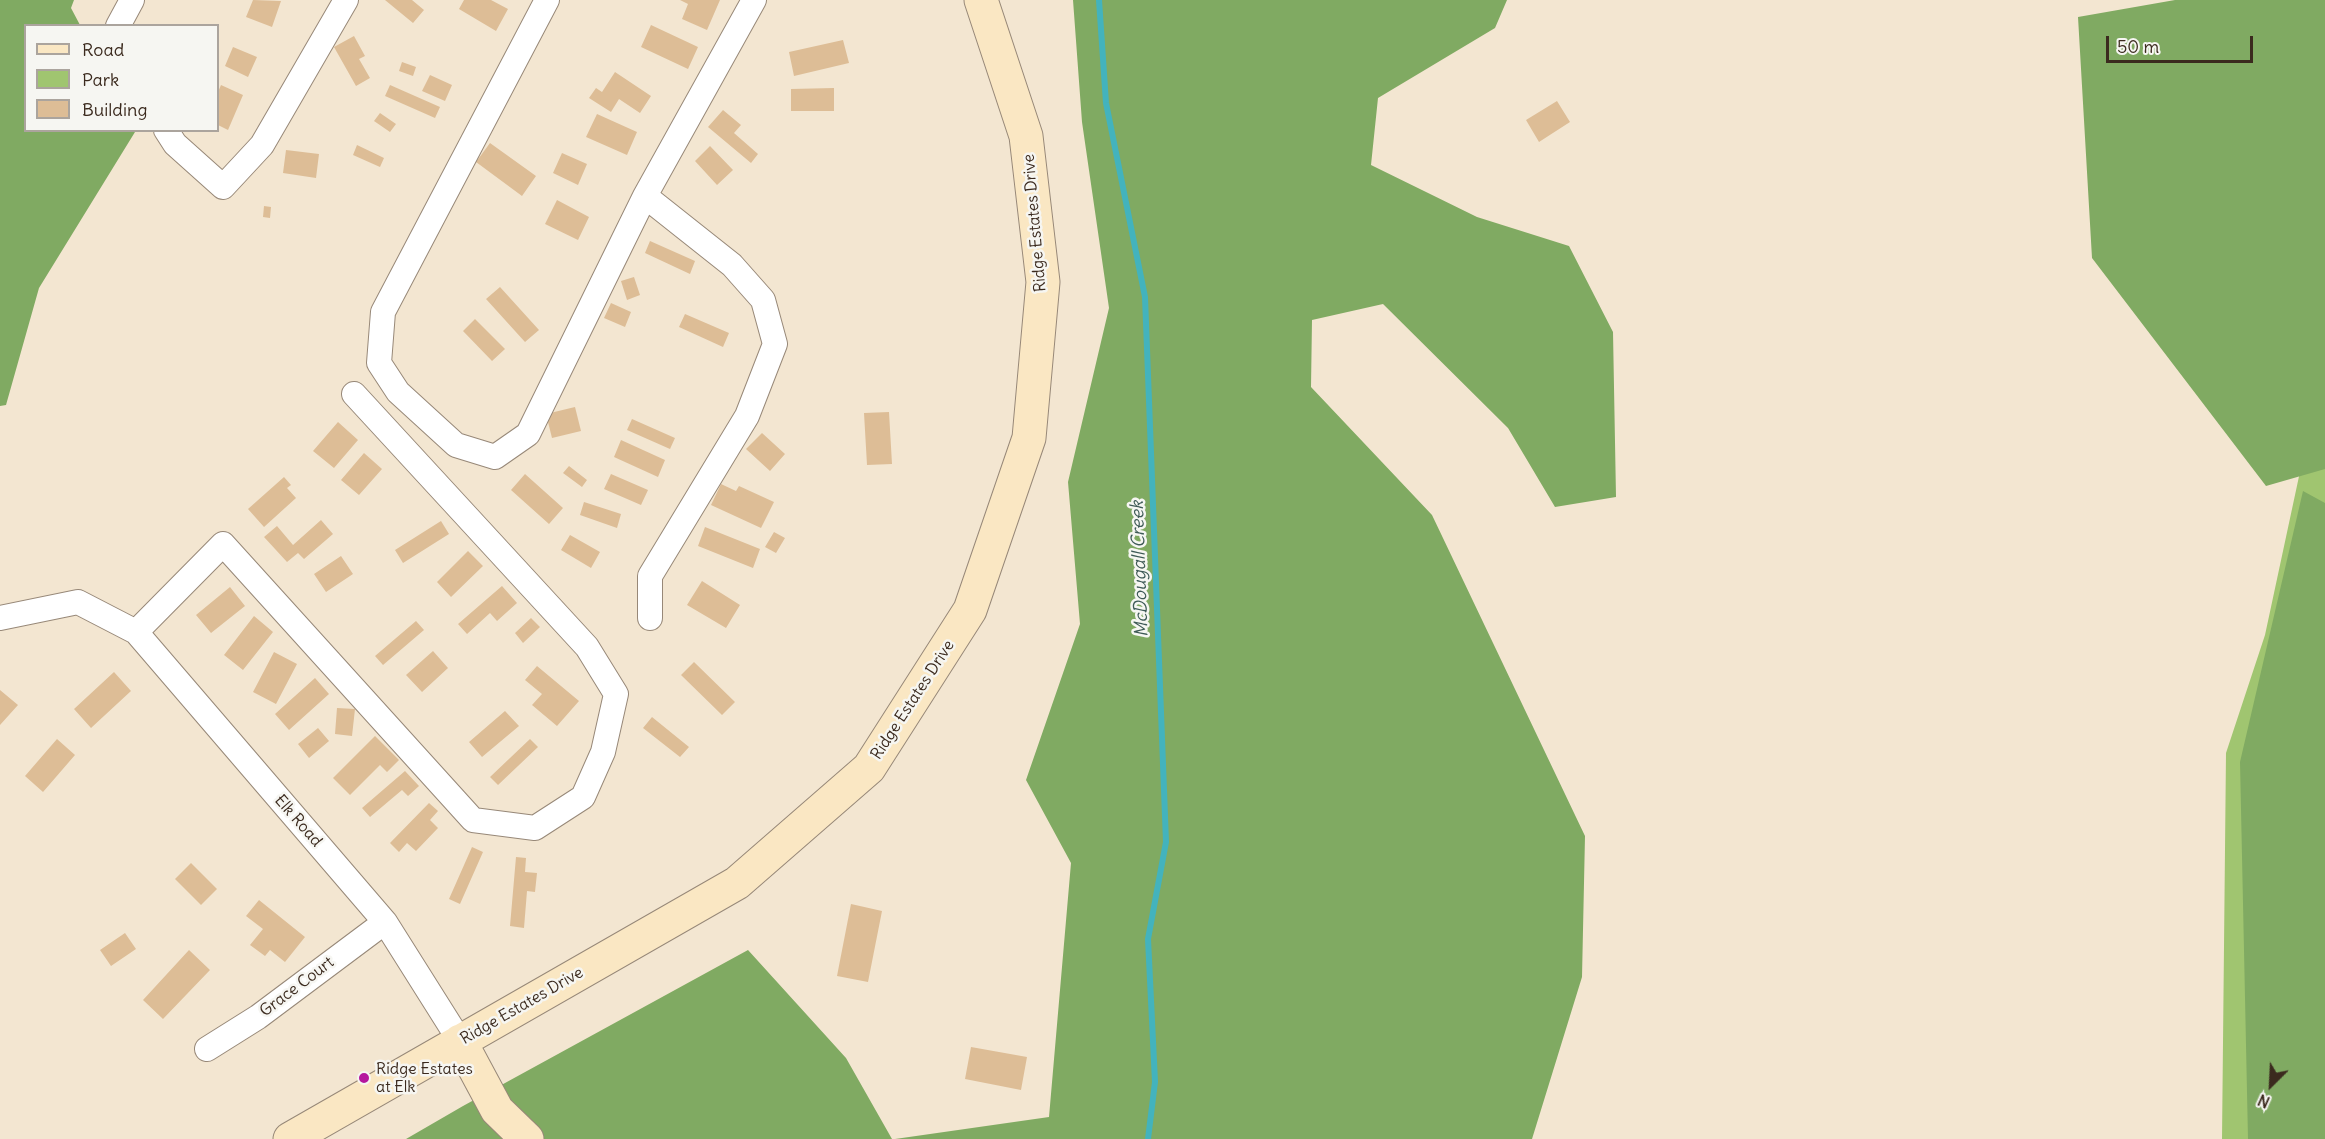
<!DOCTYPE html>
<style>
body{margin:0}
#map{position:relative;width:2325px;height:1139px;overflow:hidden;background:#f3e6d1;font-family:Delius,sans-serif}
canvas{display:block}
.legend{position:absolute;left:24px;top:24px;width:195px;height:108px;box-sizing:border-box;background:#f6f6f2;border:2px solid #aba49d;margin:0;padding:8px 10px;list-style:none;font-size:18px;color:#3b2a1e}
.legend li{display:flex;align-items:center;gap:12px;height:30px}
.legend b{width:30px;border:2px solid #aba49d}
.north{position:absolute;left:2241px;top:1055px;width:60px;height:60px;-webkit-text-stroke:4px #f6f6f2;paint-order:stroke;rotate:204deg;font-size:16px;font-weight:700;line-height:24px;text-align:center;color:#3b2a1e}
.north::after{content:'';display:block;margin:auto;width:21px;height:27px;background:#3b2a1e;clip-path:polygon(50% 0,100% 100%,50% 72%,0 100%)}
.scale{position:absolute;left:2106px;top:36px;width:147px;height:27px;box-sizing:border-box;border:3px solid #3b2a1e;border-top:0;padding-left:8px;font-size:18px;line-height:21px;white-space:nowrap;color:#3b2a1e;-webkit-text-stroke:4px #f6f6f2;paint-order:stroke}
</style>
<div id="map">
<canvas width="2325" height="1139"></canvas>
<ul class="legend">
<li><b style="height:8px;background:#fae7c3"></b>Road</li>
<li><b style="height:16px;background:#a0c570"></b>Park</li>
<li><b style="height:16px;background:#ddbd96"></b>Building</li>
</ul>
<div class="north">N</div>
<div class="scale">50 m</div>
</div>
<script>
const c = document.querySelector('canvas').getContext('2d');
c.lineJoin = 'round';
function fillPath(path, color) {
  c.fillStyle = color;
  c.fill(path, 'evenodd');
}
function toPath(rows) {
  const path = new Path2D();
  for (const r of rows) {
    path.moveTo(r[0], r[1]);
    for (let i = 2; i < r.length; i += 2) path.lineTo(r[i], r[i + 1]);
  }
  return path;
}
function trace(path, color, width, dash) {
  c.strokeStyle = color;
  c.lineWidth = width;
  c.lineCap = dash ? 'butt' : 'round';
  c.setLineDash(dash || []);
  c.stroke(path);
}
function label(font, color, halo, rows, align = 'center') {
  c.font = font + ' Delius,sans-serif';
  c.lineWidth = 5;
  c.setLineDash([]);
  c.textBaseline = 'middle';
  c.strokeStyle = halo;
  c.fillStyle = color;
  for (const [text, x, y, turn = 0] of rows) {
    c.save();
    c.translate(x, y);
    c.rotate((+turn || 0) * Math.PI / 180);
    c.textAlign = isNaN(turn) ? turn : align;
    if (halo) c.strokeText(text, 0, 0);
    c.fillText(text, 0, 0);
    c.restore();
  }
}
const green = toPath([
 [2325,355,2325,1139,2222,1139,2226,753,2265,635]
]);
const forest = toPath([
 [0,0,74,0,71,8,80,25,26,26,26,130,135,132,39,288,6,405,0,406],
 [1073,0,1507,0,1495,28,1378,98,1371,165,1477,217,1569,246,1613,332,1616,497,1555,507,1508,428,1383,304,1312,320,1311,387,1432,515,1585,836,1582,977,1532,1139,895,1139,1049,1117,1071,863,1026,780,1080,624,1068,482,1109,308,1082,122],
 [2175,0,2325,0,2325,469,2266,486,2092,258,2078,17],
 [2303,491,2325,503,2325,1139,2248,1139,2240,762],
 [748,950,846,1058,892,1139,406,1139,463,1106]
]);
const stream = toPath([
 [1099,0,1106,103,1145,297,1166,842,1148,939,1155,1082,1148,1139]
]);
const building = toPath([
 [253,0,281,1,272,27,246,17],
 [385,0,412,0,424,10,413,23],
 [464,0,491,0,508,9,496,31,459,9],
 [680,0,720,0,707,30,682,19,688,4],
 [651,25,698,47,688,69,641,47],
 [354,36,365,56,359,59,370,78,356,86,334,47],
 [843,40,849,63,794,76,789,52],
 [233,47,257,57,248,77,225,66],
 [402,62,416,67,413,76,399,71],
 [615,72,651,96,640,113,619,99,611,112,589,98,596,88,602,92],
 [430,75,452,85,445,101,422,91],
 [221,85,243,95,228,130,218,125,218,92],
 [390,85,440,107,435,118,385,96],
 [834,88,834,111,791,111,791,89],
 [1557,101,1570,122,1539,142,1526,120],
 [723,110,741,125,734,133,758,154,751,163,708,127],
 [380,113,396,124,390,132,374,121],
 [597,114,637,132,627,155,586,137],
 [490,143,536,176,522,196,476,162],
 [357,145,384,158,380,167,353,155],
 [710,146,733,170,717,185,695,161],
 [286,150,319,154,316,178,283,173],
 [562,153,587,164,578,185,553,173],
 [557,200,589,217,578,240,545,224],
 [264,206,271,207,270,218,263,217],
 [650,241,695,261,690,274,645,253],
 [634,277,640,295,627,300,621,281],
 [500,287,539,330,525,342,486,299],
 [611,303,631,312,625,327,604,318],
 [685,314,729,333,723,347,679,327],
 [475,319,505,349,492,361,463,331],
 [575,407,581,431,552,438,546,414],
 [889,412,892,464,867,465,864,413],
 [632,419,675,438,670,449,627,430],
 [338,422,358,440,334,468,313,451],
 [762,433,785,454,770,471,746,449],
 [621,440,665,460,658,477,614,457],
 [364,453,382,469,359,495,341,480],
 [569,466,587,480,582,487,563,473],
 [525,474,563,508,549,524,511,490],
 [611,474,648,490,641,505,604,489],
 [284,477,291,485,287,488,296,498,264,527,248,509],
 [721,484,736,491,739,486,774,502,761,528,711,505],
 [584,502,621,514,617,528,580,515],
 [321,520,333,534,304,559,298,553,287,562,264,537,277,526,293,545],
 [441,521,449,534,403,563,395,550],
 [705,527,760,549,753,568,698,546],
 [774,532,785,538,776,553,765,547],
 [570,535,600,552,591,568,561,550],
 [468,551,483,566,451,597,437,582],
 [341,556,353,574,326,592,314,574],
 [702,581,740,605,726,628,687,605],
 [502,586,517,603,497,621,490,613,467,634,458,624],
 [230,587,245,606,211,633,196,615],
 [254,616,273,632,243,670,224,655],
 [531,618,540,627,523,643,515,633],
 [416,621,424,630,383,665,375,656],
 [433,651,448,668,422,692,406,675],
 [274,652,297,664,276,704,253,692],
 [694,662,735,702,722,715,681,675],
 [537,666,579,701,557,726,532,705,542,694,525,680],
 [114,672,131,691,91,728,74,709],
 [315,678,329,694,289,730,275,714],
 [0,690,18,705,0,725],
 [337,708,355,709,352,736,335,734],
 [505,711,519,726,482,757,469,742],
 [652,717,689,747,680,757,643,728],
 [318,728,329,741,309,758,298,744],
 [375,736,399,760,387,772,380,765,350,795,333,778],
 [57,739,75,755,43,792,25,776],
 [530,739,538,747,498,785,490,777],
 [405,771,419,786,408,796,402,790,370,817,362,808],
 [429,803,438,811,430,820,438,828,416,851,407,843,399,852,390,843],
 [472,847,483,852,460,904,449,899],
 [516,857,526,858,525,872,537,873,535,892,527,891,524,928,510,926],
 [191,863,217,889,201,905,175,879],
 [259,900,305,937,285,962,270,950,265,956,250,945,263,929,246,916],
 [851,904,882,911,868,982,837,976],
 [125,933,136,949,111,966,100,950],
 [189,950,210,970,163,1019,143,1000],
 [971,1047,1027,1057,1021,1090,965,1079]
]);
const street = toPath([
 [547,0,383,312,379,363,398,392,456,445,495,457,528,434,645,196],
 [118,26,132,0],
 [166,130,175,144,223,187,262,145,346,0],
 [0,618,78,602,136,632,385,922,460,1041],
 [650,618,650,576,747,416,775,344,763,300,732,265,645,196,754,0],
 [136,632,223,544,473,820,535,828,583,797,603,752,616,694,587,647,354,394],
 [207,1049,258,1017,385,922]
]);
const secondary = toPath([
 [460,1041,497,1110,527,1139],
 [290,1139,737,883,869,768,970,610,1029,438,1043,282,1026,136,981,0]
]);
const markers = [
 [364,1078,6,"#b5179e"]
];
const streetNames = [
 ["Ridge Estates Drive",1035,223,-95],
 ["Ridge Estates Drive",913,700,-57],
 ["Elk Road",298,821,49],
 ["Grace Court",297,987,-37],
 ["Ridge Estates Drive",522,1006,-30]
];
const poiNames = [
 ["Ridge Estates",376,1069],
 ["at Elk",376,1087]
];
const waterNames = [
 ["McDougall Creek",1140,569,-92]
];
fillPath(green, '#a0c570');
fillPath(forest, '#80aa62');
trace(stream, '#43b3bd', 6);
fillPath(building, '#ddbd96');
trace(street, '#978878', 26);
trace(secondary, '#978878', 35);
trace(street, '#fff', 24);
trace(secondary, '#fae7c3', 33);
for (const [x, y, r, color] of markers) {
  const dot = new Path2D();
  dot.arc(x, y, r, 0, 2 * Math.PI);
  c.fillStyle = color;
  c.fill(dot);
  trace(dot, '#f6f6f2', 2);
}
label('16px', '#3b2a1e', '#f6f6f2', streetNames);
label('16px', '#3b2a1e', '#f6f6f2', poiNames, 'left');
label('italic 18px', '#3e5a56', '#f6f6f2', waterNames);
</script>
